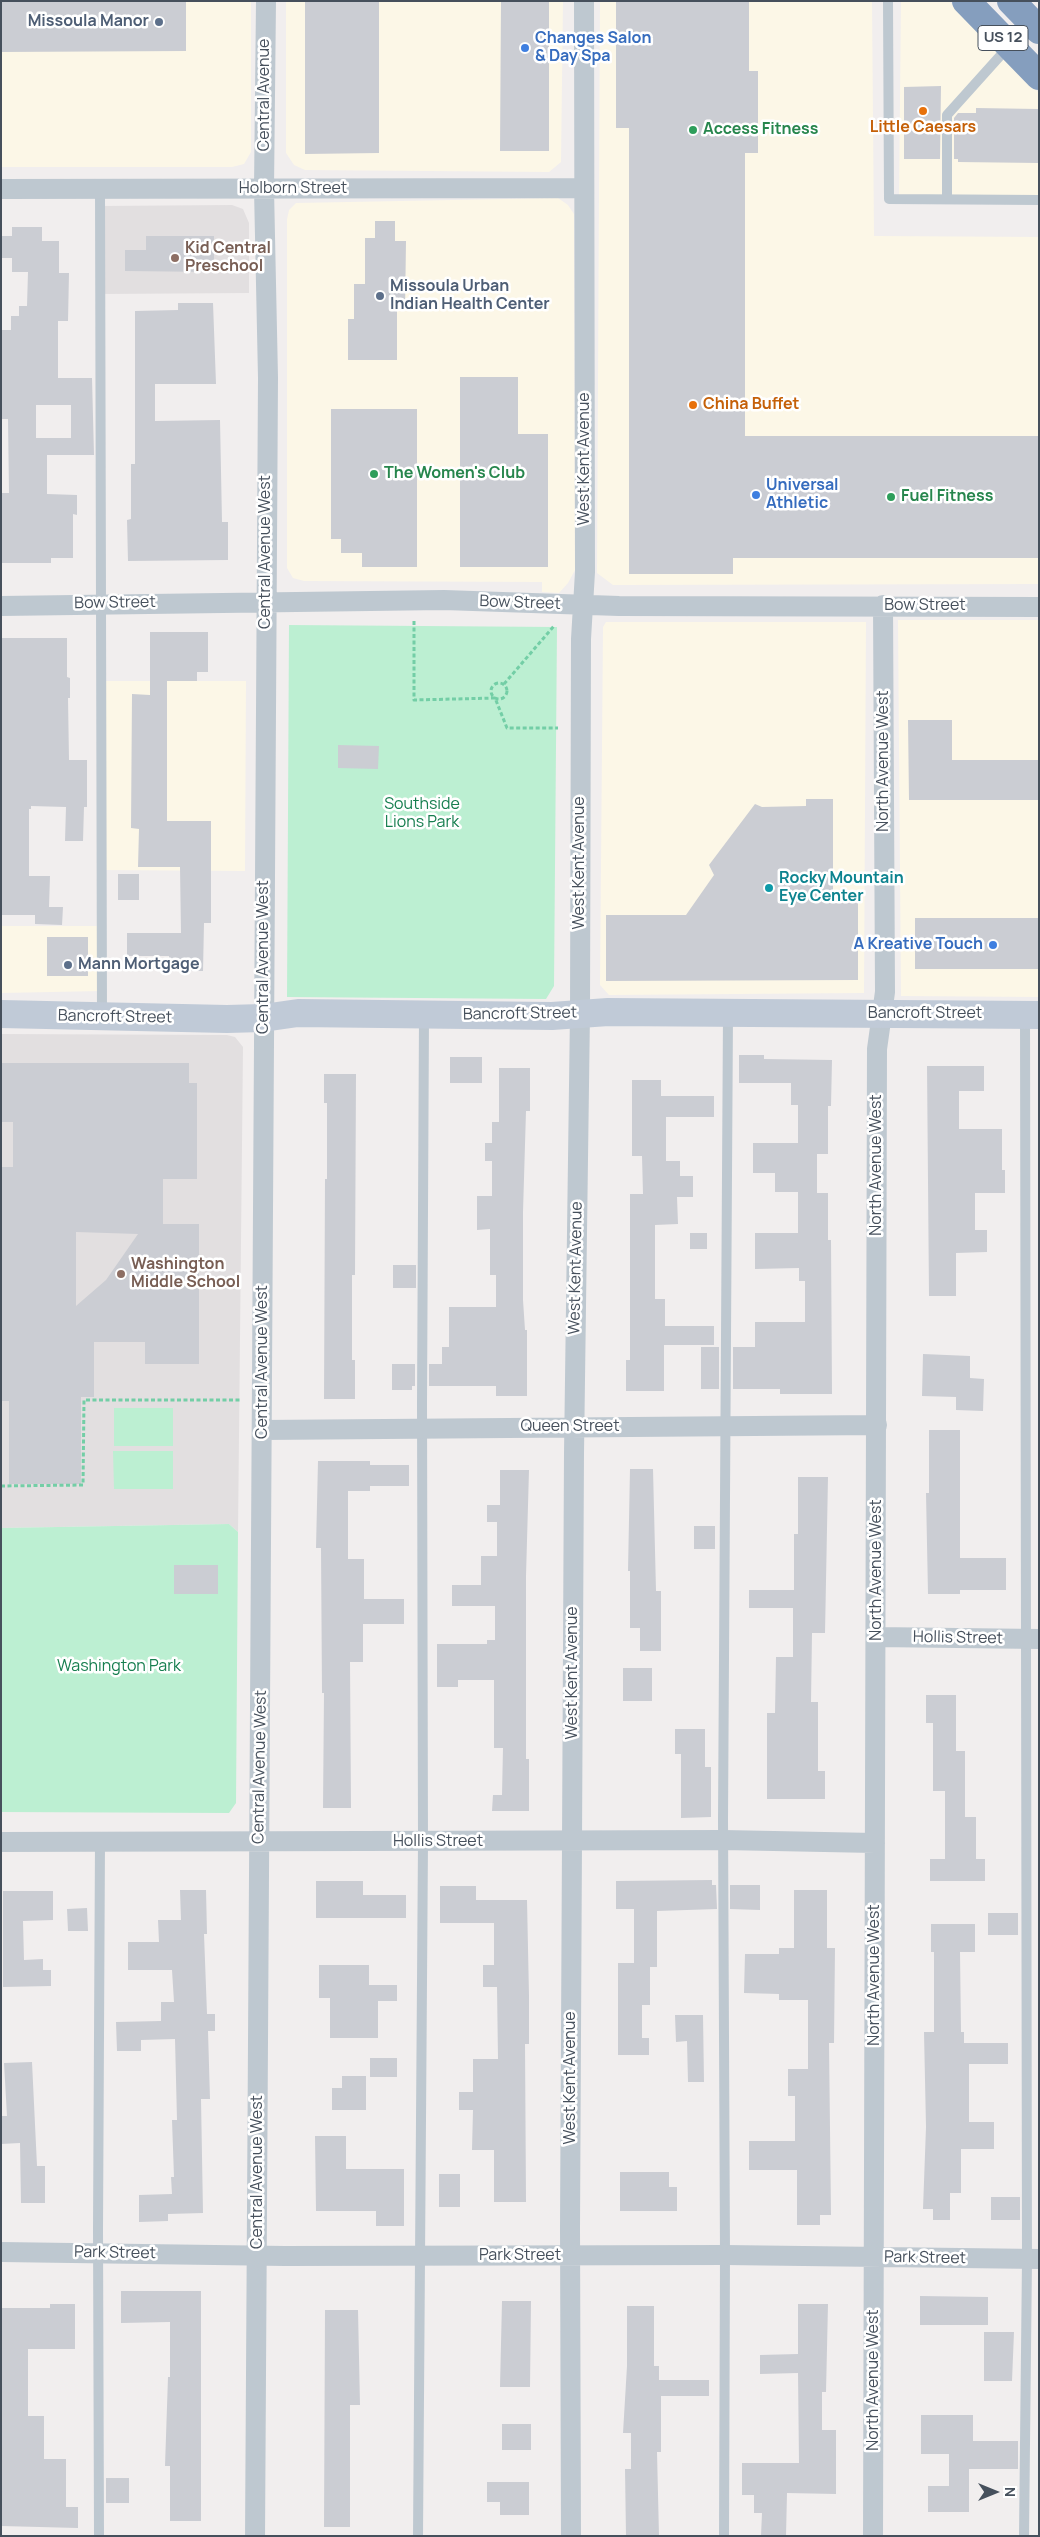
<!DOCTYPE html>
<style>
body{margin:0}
#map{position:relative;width:1040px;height:2537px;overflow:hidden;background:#f1eeee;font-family:Manrope,sans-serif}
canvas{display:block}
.frame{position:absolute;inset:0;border:2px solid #46505c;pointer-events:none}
.north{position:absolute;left:970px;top:2467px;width:50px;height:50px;-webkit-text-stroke:4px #fff;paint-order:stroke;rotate:90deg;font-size:14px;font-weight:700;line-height:20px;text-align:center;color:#46505c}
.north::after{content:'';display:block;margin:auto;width:18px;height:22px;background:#46505c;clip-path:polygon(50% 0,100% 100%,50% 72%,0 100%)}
</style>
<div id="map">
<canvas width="1040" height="2537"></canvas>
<div class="frame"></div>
<div class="north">N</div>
</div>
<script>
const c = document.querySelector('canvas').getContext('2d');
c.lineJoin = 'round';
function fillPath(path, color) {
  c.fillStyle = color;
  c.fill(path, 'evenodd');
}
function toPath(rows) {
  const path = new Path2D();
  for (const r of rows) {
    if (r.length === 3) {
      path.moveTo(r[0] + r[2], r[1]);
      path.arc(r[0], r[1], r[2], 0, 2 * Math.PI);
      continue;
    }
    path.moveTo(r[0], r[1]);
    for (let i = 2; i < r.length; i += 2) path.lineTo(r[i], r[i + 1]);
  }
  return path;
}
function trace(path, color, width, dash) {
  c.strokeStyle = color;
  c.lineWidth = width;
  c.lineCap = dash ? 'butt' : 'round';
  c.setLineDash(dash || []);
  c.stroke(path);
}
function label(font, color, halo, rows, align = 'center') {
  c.font = font + ' Manrope,sans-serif';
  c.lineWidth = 5;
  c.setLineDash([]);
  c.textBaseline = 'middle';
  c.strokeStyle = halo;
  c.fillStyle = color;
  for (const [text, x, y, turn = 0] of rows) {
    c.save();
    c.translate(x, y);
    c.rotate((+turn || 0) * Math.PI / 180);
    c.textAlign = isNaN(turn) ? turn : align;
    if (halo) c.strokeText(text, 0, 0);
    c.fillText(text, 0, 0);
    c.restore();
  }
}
const commercial = toPath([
 [1,1,251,1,251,152,244,164,232,167,1,167],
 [286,1,563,1,561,162,549,172,305,170,294,165,286,153],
 [600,1,872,1,874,236,1039,237,1039,584,613,585,597,573],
 [901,1,949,1,1039,93,1039,200,899,199],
 [558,198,568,205,574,214,575,570,568,583,559,593,542,592,542,582,304,581,293,578,287,568,287,219,289,210,296,203],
 [898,620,1039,620,1039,997,901,996],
 [606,622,866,622,864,993,609,995,600,985,603,627],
 [102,681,246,681,245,871,101,870],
 [1,926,102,926,102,991,1,993]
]);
const education = toPath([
 [232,205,243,209,249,223,249,293,101,294,100,206],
 [1,1034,227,1035,235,1037,243,1047,238,1532,229,1524,1,1528]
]);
const green = toPath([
 [289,625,557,627,554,986,546,999,287,997],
 [114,1408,173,1408,173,1446,114,1446],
 [113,1451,173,1451,173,1489,114,1489],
 [229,1524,238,1532,236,1803,229,1813,1,1812,1,1528]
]);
const building = toPath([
 [1,1,186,1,186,51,1,52],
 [305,1,379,1,379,153,305,154],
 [501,1,549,1,549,151,500,151],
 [616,1,749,1,749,71,758,71,758,153,745,153,745,436,1039,436,1039,558,733,558,733,574,629,574,629,128,616,128],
 [941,86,940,159,904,159,904,87],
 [976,108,1038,109,1039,163,958,162,958,159,954,159,954,118,958,113,976,113],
 [375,221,395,221,395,241,406,241,405,311,397,311,397,360,348,360,348,319,354,319,354,284,365,284,365,238,375,238],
 [12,227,42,227,42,241,59,241,59,273,69,273,68,321,58,321,58,378,92,378,94,455,47,455,47,494,77,495,77,515,73,514,73,558,51,558,51,563,1,563,1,493,9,493,8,419,1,419,1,330,11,330,11,316,19,316,19,306,27,306,28,272,12,272,12,258,2,258,2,236,12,236],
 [36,405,71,405,71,438,36,438],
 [146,236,214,236,214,272,125,271,125,250,146,250],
 [178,303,213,303,216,384,155,384,155,421,220,420,222,522,228,522,228,560,128,561,127,520,131,519,131,464,135,464,135,311,178,310],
 [460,377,518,377,518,434,548,434,548,567,460,567],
 [331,409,417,409,417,567,362,567,362,553,341,553,341,539,331,539],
 [150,632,208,632,208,672,197,672,197,681,167,681,167,821,211,821,211,923,204,923,203,971,169,971,169,956,127,956,127,933,181,933,180,867,138,867,139,829,131,828,132,694,150,695],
 [1,638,67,638,67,677,70,678,70,698,68,698,69,760,87,760,87,807,84,807,83,841,65,841,66,807,31,806,31,809,29,809,29,876,50,876,49,907,63,907,62,925,35,924,35,915,1,915],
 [908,720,952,720,952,760,1039,760,1039,800,909,800],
 [338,745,379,746,378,769,338,768],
 [806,799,833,799,833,902,858,902,858,980,606,981,606,915,686,915,714,875,709,865,755,804,762,807,806,806],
 [118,874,139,874,139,900,118,900],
 [915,918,1039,918,1039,969,915,969],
 [47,937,88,937,88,976,47,976],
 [739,1055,764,1055,764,1059,832,1060,831,1106,828,1106,828,1154,817,1154,817,1193,828,1193,828,1240,831,1240,832,1394,780,1394,780,1389,733,1389,733,1347,755,1347,755,1322,805,1322,805,1281,799,1281,799,1268,755,1269,755,1233,798,1233,798,1192,775,1192,775,1173,753,1173,753,1143,798,1143,798,1105,791,1105,791,1083,739,1083],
 [450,1057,482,1057,482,1083,450,1083],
 [1,1063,189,1063,189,1083,197,1083,197,1179,163,1179,163,1224,199,1224,199,1364,145,1364,145,1342,94,1342,94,1397,81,1397,81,1484,9,1484,9,1401,1,1401,1,1167,13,1167,13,1122,1,1122],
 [76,1232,138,1234,106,1280,76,1306],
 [927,1066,984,1066,984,1091,959,1091,959,1129,1002,1129,1002,1170,1005,1170,1005,1193,975,1193,975,1230,987,1230,987,1252,956,1253,956,1296,929,1296],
 [499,1068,530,1068,530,1111,526,1111,523,1212,523,1300,525,1330,527,1330,527,1396,496,1396,496,1386,429,1386,429,1364,442,1364,442,1347,449,1347,449,1307,496,1307,496,1275,490,1275,490,1229,477,1230,477,1196,492,1196,492,1161,485,1161,485,1143,492,1143,492,1122,499,1122],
 [324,1074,356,1074,355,1275,352,1275,352,1360,355,1360,355,1399,324,1399,325,1179,327,1179,327,1103,324,1103],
 [632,1080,661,1080,661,1096,714,1096,714,1117,666,1117,666,1161,680,1161,680,1176,693,1176,693,1197,677,1197,678,1224,655,1225,655,1299,665,1299,665,1326,714,1326,714,1345,664,1345,664,1391,626,1391,626,1360,630,1360,630,1194,643,1194,642,1156,632,1156],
 [690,1233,707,1233,707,1249,690,1249],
 [393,1265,416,1265,416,1288,393,1288],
 [701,1347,719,1347,719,1389,701,1389],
 [923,1354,970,1356,970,1378,984,1379,983,1411,956,1410,956,1397,922,1396],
 [392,1364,415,1364,415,1386,412,1386,412,1390,392,1390],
 [929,1430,960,1430,960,1558,1006,1558,1006,1590,960,1590,960,1594,928,1594,926,1493,929,1493],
 [318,1461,370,1461,370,1465,409,1465,409,1486,370,1486,370,1491,348,1491,348,1559,364,1559,364,1599,404,1599,404,1624,363,1624,363,1662,350,1662,351,1808,323,1808,324,1693,322,1693,321,1548,316,1548],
 [630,1469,653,1469,656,1591,661,1591,661,1651,640,1651,640,1628,630,1628,630,1571,628,1571],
 [500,1470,529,1470,526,1576,526,1759,529,1759,529,1811,492,1811,493,1795,502,1795,503,1748,494,1748,494,1680,458,1680,458,1687,437,1687,437,1644,487,1644,487,1640,495,1640,495,1606,452,1606,452,1585,481,1585,481,1556,497,1556,497,1522,487,1522,487,1505,500,1505],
 [798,1477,828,1477,825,1633,812,1633,811,1702,818,1702,818,1771,825,1771,825,1799,767,1799,767,1713,775,1713,776,1657,793,1657,793,1608,749,1608,749,1590,794,1590,794,1534,798,1534],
 [694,1526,715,1526,715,1549,694,1549],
 [174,1565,218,1565,218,1594,174,1594],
 [623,1668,652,1668,652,1701,623,1701],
 [926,1695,956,1695,956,1751,965,1751,965,1817,976,1817,976,1859,985,1859,985,1881,930,1881,930,1859,945,1859,945,1791,933,1791,933,1723,926,1723],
 [675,1729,705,1729,705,1767,711,1767,711,1817,681,1818,681,1754,675,1754],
 [712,1880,712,1885,716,1885,717,1909,657,1911,657,1967,650,1967,650,2005,642,2005,642,2038,649,2038,649,2055,618,2055,618,1963,634,1963,634,1909,616,1909,616,1881],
 [316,1881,363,1881,363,1895,406,1895,406,1918,316,1918],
 [730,1885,760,1885,760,1910,730,1909],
 [440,1886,476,1886,476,1900,527,1900,529,1996,529,2044,525,2044,526,2202,494,2202,494,2150,472,2150,473,2110,459,2110,459,2092,473,2092,473,2059,498,2059,497,1987,483,1987,483,1965,494,1965,494,1923,440,1923],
 [180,1890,206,1890,207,1934,204,1934,207,2014,215,2014,215,2031,208,2031,210,2099,201,2099,203,2213,168,2214,168,2221,139,2222,139,2195,172,2194,171,2177,174,2177,172,2120,177,2120,175,2039,141,2040,141,2051,117,2051,116,2022,161,2021,161,2002,174,2002,172,1970,128,1970,128,1942,159,1942,158,1920,181,1920],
 [794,1890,827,1890,827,1948,835,1948,834,2043,829,2043,831,2215,820,2215,820,2225,797,2225,797,2170,749,2170,749,2141,795,2141,795,2096,788,2096,788,2069,808,2069,808,2000,779,2000,779,1994,744,1993,745,1954,779,1954,779,1948,794,1948],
 [3,1891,53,1891,53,1920,23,1921,24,1960,43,1959,43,1970,51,1970,51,1986,3,1987],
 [87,1908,88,1931,68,1931,67,1909],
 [988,1913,1018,1913,1018,1935,988,1935],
 [931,1924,975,1924,975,1952,960,1952,961,2032,964,2032,964,2043,1008,2043,1008,2064,969,2064,969,2122,994,2122,994,2149,961,2149,961,2193,950,2193,950,2220,933,2220,933,2209,923,2209,926,2127,924,2032,934,2032,934,1952,931,1952],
 [319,1965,369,1965,369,1985,397,1985,397,2001,378,2001,378,2038,330,2038,330,1998,319,1998],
 [675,2015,703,2015,704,2082,688,2082,687,2041,676,2042],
 [370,2058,397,2058,397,2077,370,2077],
 [32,2062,37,2166,45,2166,45,2203,21,2203,20,2143,1,2144,1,2116,7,2116,4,2063],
 [342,2076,366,2076,366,2110,332,2110,332,2088,342,2088],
 [315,2136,346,2136,346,2169,404,2169,404,2226,376,2226,376,2211,316,2211],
 [620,2172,669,2172,669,2187,677,2187,677,2211,620,2211],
 [439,2174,460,2174,460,2207,439,2207],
 [991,2197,1020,2197,1020,2220,991,2220],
 [121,2291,201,2291,201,2521,170,2521,170,2466,165,2466,168,2377,170,2377,170,2322,121,2323],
 [920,2296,988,2297,988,2325,920,2325],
 [502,2301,531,2301,530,2387,500,2387],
 [50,2304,75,2304,75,2349,28,2349,28,2416,44,2416,44,2459,66,2459,66,2507,78,2507,78,2528,1,2526,2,2308,50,2308],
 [798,2304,828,2304,826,2392,822,2392,822,2430,836,2430,836,2494,787,2493,786,2536,761,2536,762,2513,754,2513,754,2495,742,2495,742,2463,799,2463,798,2373,760,2374,760,2355,798,2354],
 [627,2306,654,2306,654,2366,659,2366,659,2380,709,2380,709,2396,661,2396,661,2452,657,2452,659,2536,626,2536,625,2469,631,2469,631,2433,623,2433,627,2366],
 [325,2310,358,2310,360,2405,350,2405,350,2527,324,2527],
 [984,2332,1014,2332,1012,2381,984,2381],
 [921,2415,973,2415,973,2441,1018,2441,1018,2469,969,2469,969,2512,928,2512,928,2486,949,2486,949,2454,921,2454],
 [502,2424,531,2424,531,2450,502,2450],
 [106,2478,129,2478,129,2503,106,2503],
 [487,2482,529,2482,529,2515,500,2515,500,2502,487,2502]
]);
const path = toPath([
 [414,621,414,700,495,698,507,728,558,728],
 [499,691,8],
 [504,684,554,626],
 [1,1486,83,1485,84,1400,241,1400]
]);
const lane = toPath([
 [888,1,889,199,1039,200],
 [100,189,102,1015],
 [947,199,947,115,1009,46],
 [99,2536,98,2229,100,1841],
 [418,2536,423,1842,422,1403,424,1016],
 [724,2536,725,2255,723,1819,728,1014],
 [1024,2536,1027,2259,1025,1016]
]);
const street = toPath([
 [1,189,584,188],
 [1,606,444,600,619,606,1039,607],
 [262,1430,877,1425],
 [876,1637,1039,1639],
 [1,1842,723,1840,875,1843],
 [1,2252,285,2256,725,2255,1039,2259],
 [255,2536,268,378,264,189,266,1],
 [571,2536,570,2228,574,1453,580,1012,581,639,585,572,584,1],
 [873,2536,877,1049,885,992,883,605]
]);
const secondary = toPath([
 [1,1014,227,1019,263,1018,298,1013,552,1016,608,1012,1039,1015]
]);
const highway = toPath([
 [966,1,1039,76],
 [1011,1,1039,30]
]);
const markers = [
 [159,22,5,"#5c6f8a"],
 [525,48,5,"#3f7fe0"],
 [923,111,5,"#e8710a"],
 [693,130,5,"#2e9e5b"],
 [175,258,5,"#8d6e63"],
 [380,296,5,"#5c6f8a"],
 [693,405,5,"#e8710a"],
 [374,474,5,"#2e9e5b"],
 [756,495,5,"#3f7fe0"],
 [891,497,5,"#2e9e5b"],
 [769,888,5,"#0f9aa8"],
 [993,945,5,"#3f7fe0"],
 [68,965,5,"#5c6f8a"],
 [121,1274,5,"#8d6e63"]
];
const shields = [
 [1003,38,50]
];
const shieldNames = [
 ["US 12",1003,38]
];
const serviceNames = [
 ["Missoula Manor",149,22,"right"],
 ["Missoula Urban",390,287],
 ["Indian Health Center",390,305],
 ["Mann Mortgage",78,965]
];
const shopNames = [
 ["Changes Salon",535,39],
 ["& Day Spa",535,57],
 ["Universal",766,486],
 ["Athletic",766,504],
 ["A Kreative Touch",983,945,"right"]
];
const streetNames = [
 ["Central Avenue",265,95,-90],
 ["Holborn Street",293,189],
 ["West Kent Avenue",585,459,-90],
 ["Central Avenue West",266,552,-90],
 ["Bow Street",115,603,-1],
 ["Bow Street",520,603,2],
 ["Bow Street",925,606],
 ["North Avenue West",884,761,-90],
 ["West Kent Avenue",580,863,-90],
 ["Central Avenue West",264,957,-90],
 ["Bancroft Street",520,1014,-1],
 ["Bancroft Street",925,1014],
 ["Bancroft Street",115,1017,1],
 ["North Avenue West",877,1165,-90],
 ["West Kent Avenue",576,1268,-89],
 ["Central Avenue West",263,1362,-90],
 ["Queen Street",570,1427],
 ["North Avenue West",877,1570,-90],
 ["Hollis Street",958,1638,1],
 ["West Kent Avenue",573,1673,-90],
 ["Central Avenue West",260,1767,-89],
 ["Hollis Street",438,1842],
 ["North Avenue West",875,1975,-90],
 ["West Kent Avenue",571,2078,-90],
 ["Central Avenue West",258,2172,-90],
 ["Park Street",115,2253,1],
 ["Park Street",520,2256],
 ["Park Street",925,2258,1],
 ["North Avenue West",874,2380,-90]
];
const foodNames = [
 ["Little Caesars",923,128],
 ["China Buffet",703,405,"left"]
];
const leisureNames = [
 ["Access Fitness",703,130],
 ["The Women's Club",384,474],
 ["Fuel Fitness",901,497]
];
const educationNames = [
 ["Kid Central",185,249],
 ["Preschool",185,267],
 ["Washington",131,1265],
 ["Middle School",131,1283]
];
const parkNames = [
 ["Southside",422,805],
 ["Lions Park",422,823],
 ["Washington Park",119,1667]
];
const cultureNames = [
 ["Rocky Mountain",779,879],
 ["Eye Center",779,897]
];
fillPath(commercial, '#fcf7e7');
fillPath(education, '#e2dfe0');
fillPath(green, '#bcefd2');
fillPath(building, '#cbcdd3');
trace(path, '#73cea6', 3, [4, 2.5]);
trace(lane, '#bec8d0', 10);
trace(street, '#bec8d0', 20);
trace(secondary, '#c0cad7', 28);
trace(highway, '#859ebe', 28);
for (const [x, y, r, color] of markers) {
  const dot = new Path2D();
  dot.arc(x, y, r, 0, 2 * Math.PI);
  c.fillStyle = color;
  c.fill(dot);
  trace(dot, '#fff', 2);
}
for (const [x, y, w] of shields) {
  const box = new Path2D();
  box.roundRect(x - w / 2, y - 12.5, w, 25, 4);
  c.fillStyle = '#fff';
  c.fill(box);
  trace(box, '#46505c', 1);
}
label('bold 15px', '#46505c', null, shieldNames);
label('bold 16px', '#4e5e75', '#fff', serviceNames, 'left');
label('bold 16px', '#366cbe', '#fff', shopNames, 'left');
label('16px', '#46505c', '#fff', streetNames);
label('bold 16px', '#c56008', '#fff', foodNames);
label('bold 16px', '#27864d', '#fff', leisureNames, 'left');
label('bold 16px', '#785e54', '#fff', educationNames, 'left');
label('16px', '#167e4f', '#fff', parkNames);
label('bold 16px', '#0d838f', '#fff', cultureNames, 'left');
</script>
